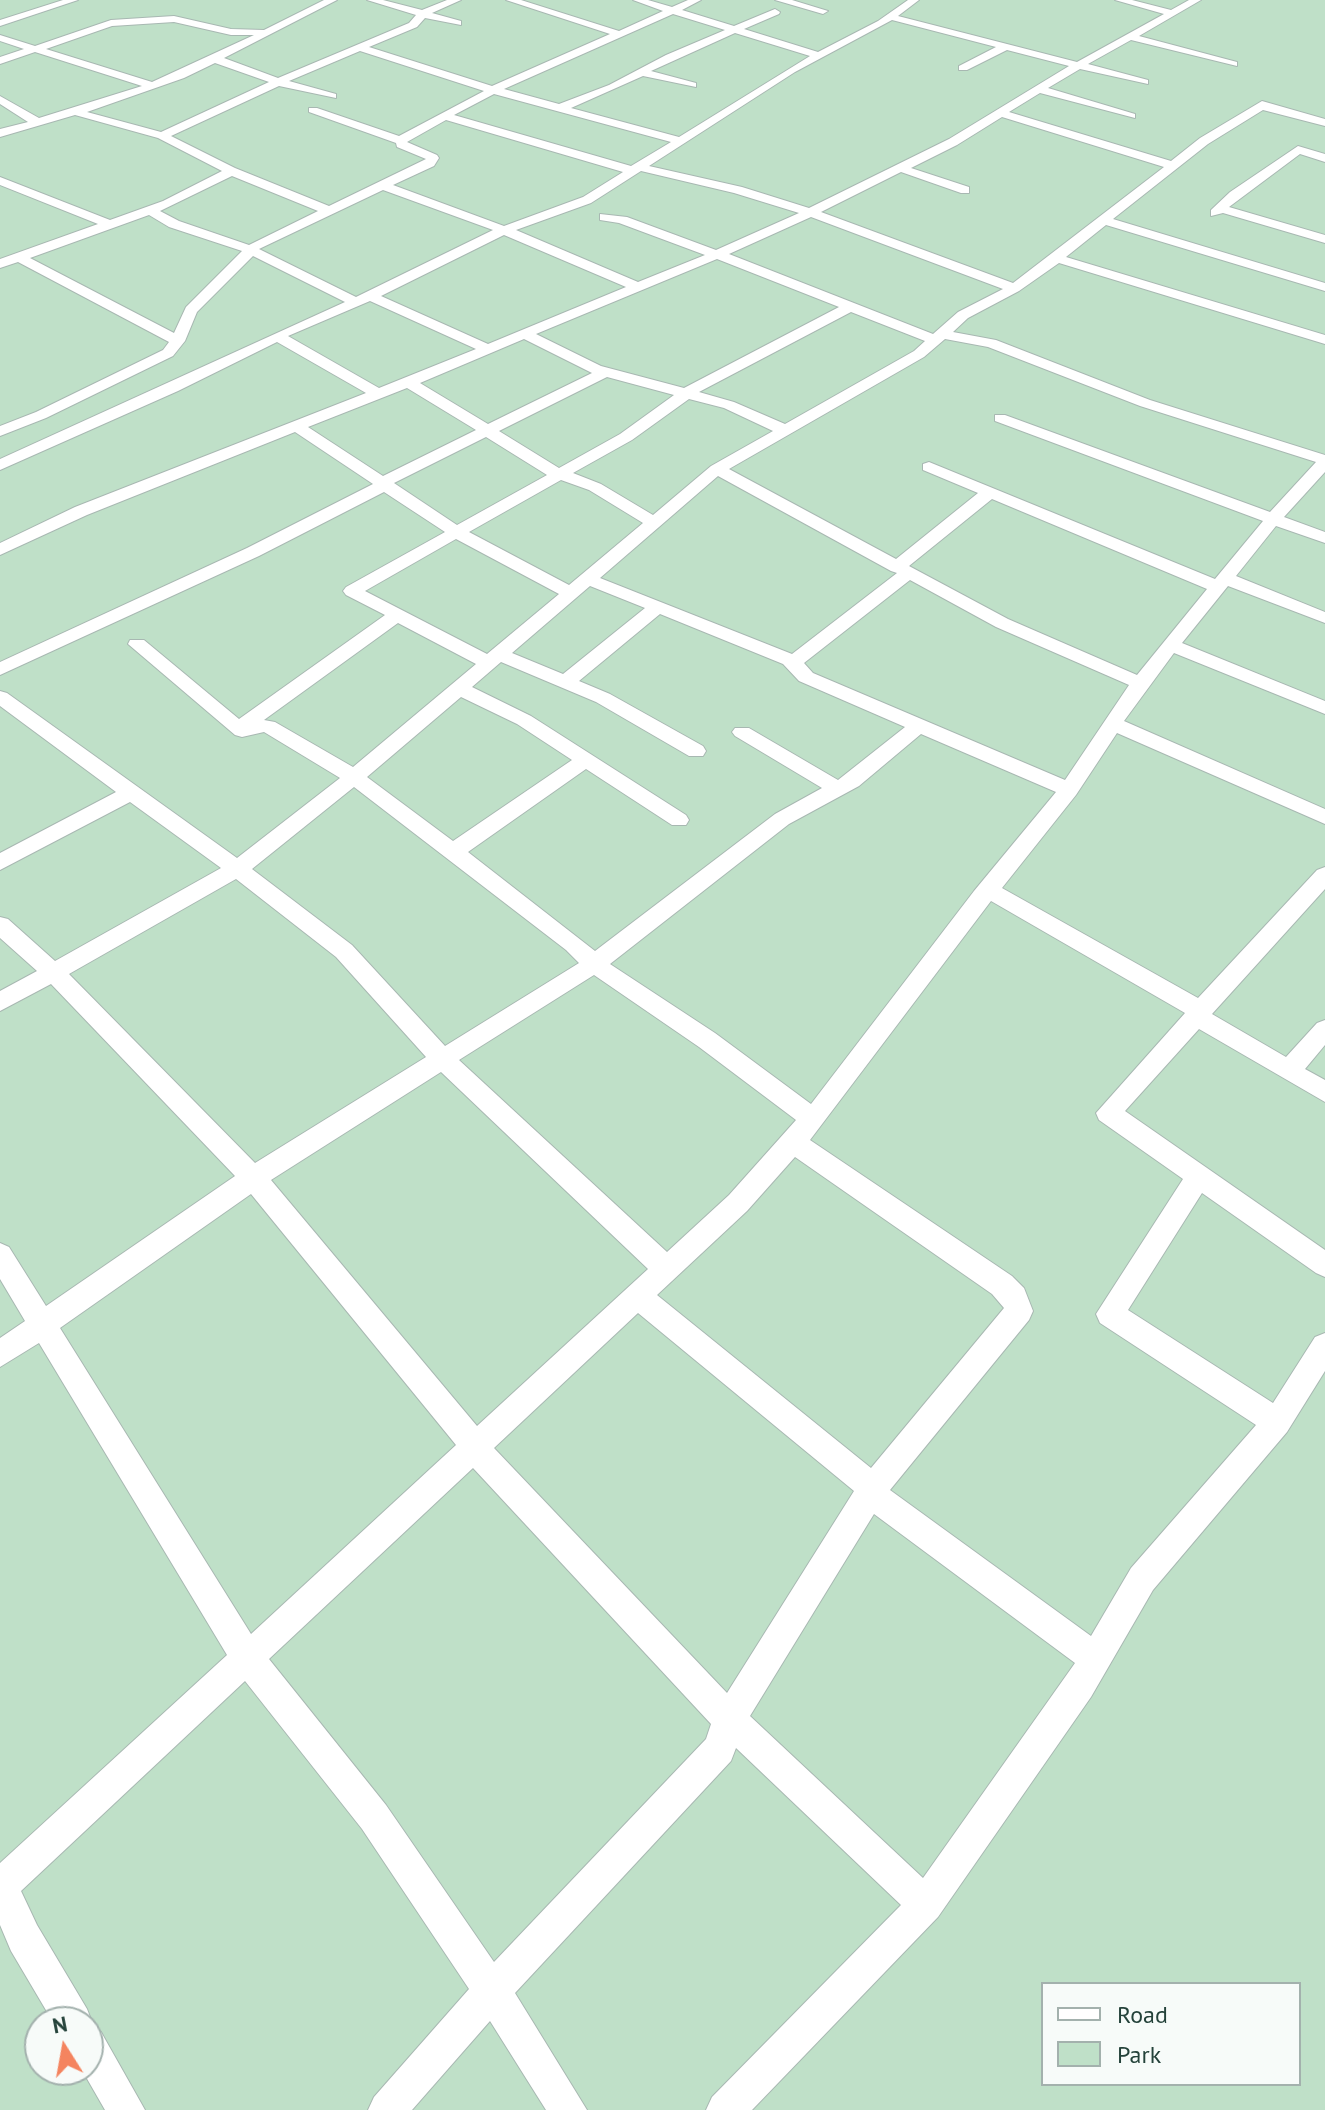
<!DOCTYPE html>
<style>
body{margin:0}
#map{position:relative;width:1325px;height:2110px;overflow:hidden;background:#e6efeb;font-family:"PT Sans",sans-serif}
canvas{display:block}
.legend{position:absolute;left:1041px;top:1982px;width:260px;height:104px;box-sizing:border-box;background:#f7fbf9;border:2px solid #a3b1ad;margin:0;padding:10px 14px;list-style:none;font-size:24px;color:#24423a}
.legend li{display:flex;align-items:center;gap:16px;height:40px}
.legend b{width:40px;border:2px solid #a3b1ad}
.north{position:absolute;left:24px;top:2006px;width:80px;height:80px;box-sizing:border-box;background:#f7fbf9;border:2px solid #a3b1ad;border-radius:50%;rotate:349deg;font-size:22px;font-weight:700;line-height:32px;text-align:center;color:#24423a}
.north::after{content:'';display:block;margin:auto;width:28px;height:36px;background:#f4845f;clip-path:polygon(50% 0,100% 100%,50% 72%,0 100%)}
</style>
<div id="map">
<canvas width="1325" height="2110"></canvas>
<ul class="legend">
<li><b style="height:10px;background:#fff"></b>Road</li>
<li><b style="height:22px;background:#bfe0c8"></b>Park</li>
</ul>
<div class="north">N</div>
</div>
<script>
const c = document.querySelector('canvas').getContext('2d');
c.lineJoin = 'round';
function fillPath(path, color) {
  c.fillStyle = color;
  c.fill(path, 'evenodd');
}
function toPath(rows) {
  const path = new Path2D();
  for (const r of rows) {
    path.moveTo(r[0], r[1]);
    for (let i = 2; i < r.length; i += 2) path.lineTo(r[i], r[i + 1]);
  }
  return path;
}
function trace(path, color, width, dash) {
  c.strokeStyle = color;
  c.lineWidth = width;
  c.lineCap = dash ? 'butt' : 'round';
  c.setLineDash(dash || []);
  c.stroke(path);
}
const green = toPath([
 [0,0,1325,0,1325,2110,0,2110],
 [1043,1984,1299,1984,1299,2084,1043,2084],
 [40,2022,88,2022,88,2070,40,2070]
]);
const minor = toPath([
 [63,0,78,0,0,26,0,20,63,0],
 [324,0,337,0,224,58,278,78,409,23,416,15,367,0,383,0,422,10,447,0,461,0,432,13,461,21,461,25,425,18,417,27,369,47,492,86,610,34,506,0,521,0,619,31,663,11,633,0,648,0,672,7,688,0,701,0,682,10,734,26,775,9,780,12,779,14,744,29,818,52,878,21,908,0,919,0,898,16,1077,62,1164,14,1115,0,1132,0,1171,10,1189,0,1201,0,1139,36,1237,62,1237,66,1131,40,1088,64,1148,80,1148,84,1080,69,1048,88,1135,114,1135,118,1040,93,1009,112,1171,161,1200,138,1262,101,1325,119,1325,126,1263,110,1208,144,1113,219,1325,283,1325,291,1106,225,1066,257,1325,335,1325,344,1059,263,1019,291,968,318,953,332,996,340,1150,400,1325,455,1325,472,1284,517,1325,532,1325,543,1276,526,1236,576,1325,612,1325,623,1228,586,1182,643,1325,701,1325,714,1174,653,1124,721,1325,809,1325,824,1117,733,1076,795,1002,888,1198,998,1317,870,1325,867,1325,889,1212,1014,1286,1057,1317,1023,1325,1020,1325,1045,1305,1069,1325,1080,1325,1102,1199,1029,1125,1111,1325,1250,1325,1277,1316,1273,1202,1193,1128,1310,1273,1403,1315,1337,1325,1333,1325,1371,1287,1432,1153,1590,1091,1697,938,1917,752,2110,706,2110,712,2097,901,1905,736,1748,731,1761,515,1993,587,2110,546,2110,490,2021,412,2110,368,2110,374,2097,469,1989,362,1829,245,1681,21,1891,37,1925,87,2009,92,2022,90,2027,101,2032,145,2110,105,2110,82,2070,88,2070,88,2022,53,2022,11,1951,0,1925,0,1863,227,1655,39,1343,0,1367,0,1338,25,1321,0,1279,0,1243,9,1247,46,1306,235,1176,51,984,0,1011,0,991,37,971,0,938,0,917,8,919,55,961,221,868,130,802,0,870,0,853,116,792,0,706,0,691,7,693,237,858,340,778,264,732,242,737,235,735,128,644,130,640,144,640,239,719,385,615,346,595,343,591,346,587,445,532,384,492,259,556,0,675,0,662,247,548,373,484,295,432,87,515,0,555,0,543,75,507,366,393,277,342,178,391,0,470,0,459,345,302,253,256,197,312,185,341,173,356,46,418,0,436,0,426,36,412,163,350,169,342,18,262,0,268,0,259,98,224,0,185,0,177,110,220,163,201,222,171,158,138,75,115,0,137,0,129,28,122,0,104,0,96,39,118,142,86,35,52,0,64,0,57,24,49,0,41,0,35,35,46,111,20,174,16,231,29,264,30,324,0],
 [673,14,725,30,666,55,609,85,559,104,504,89,673,14],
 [892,20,996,47,959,66,959,70,967,70,1007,50,1069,66,949,139,809,208,742,187,649,166,795,72,892,20],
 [174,22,231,35,254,35,152,82,46,49,112,26,174,22],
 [735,33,810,56,679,137,571,108,643,76,696,87,696,83,651,71,735,33],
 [360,51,484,91,399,136,317,108,309,108,309,112,396,143,397,147,426,159,329,206,235,168,171,136,279,86,336,98,336,94,289,81,360,51],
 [215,63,269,82,161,132,87,112,184,78,215,63],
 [494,94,671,142,631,166,454,115,494,94],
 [1002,117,1164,167,1013,283,821,212,901,172,961,193,969,193,969,187,911,168,957,145,1002,117],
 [446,120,623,172,583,197,504,226,393,185,434,166,439,158,437,155,407,142,446,120],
 [641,171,734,193,799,213,716,250,627,217,600,214,600,220,619,223,705,255,638,282,516,230,591,203,641,171],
 [232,176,318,211,249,245,179,221,160,211,232,176],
 [383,190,493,230,356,297,259,249,383,190],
 [149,215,169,227,242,251,186,307,174,333,30,258,149,215],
 [811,217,1003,289,958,312,933,334,729,254,811,217],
 [504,235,626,287,488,344,381,296,504,235],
 [717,259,839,307,684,388,601,366,536,334,717,259],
 [370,301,476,349,379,388,288,336,370,301],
 [851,312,925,341,914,351,785,424,734,402,699,392,851,312],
 [524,339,592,373,488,424,420,383,524,339],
 [945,339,988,347,1140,406,1316,462,1270,512,1005,415,995,415,995,421,1263,521,1215,579,929,462,923,464,923,470,978,493,896,559,729,469,924,357,945,339],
 [607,377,674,395,620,434,559,468,499,431,607,377],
 [407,388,476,430,383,476,308,427,407,388],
 [689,399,724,408,773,431,711,466,653,515,601,484,573,473,632,440,689,399],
 [486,437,547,475,457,525,394,483,486,437],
 [718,476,891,571,897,573,792,654,600,578,718,476],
 [561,480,589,490,643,523,569,585,469,532,561,480],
 [992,499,1207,589,1137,675,1008,619,909,566,992,499],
 [456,539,559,594,487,654,365,591,456,539],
 [910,580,996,627,1129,685,1065,780,813,673,804,663,910,580],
 [590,586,645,608,563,674,512,653,590,586],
 [660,614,783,664,799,681,905,727,838,780,749,728,735,728,732,732,735,736,822,788,775,814,595,951,468,852,586,769,672,825,686,825,689,820,686,815,531,716,472,687,501,662,596,702,689,756,703,756,706,751,703,746,610,694,579,681,660,614],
 [398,623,476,664,353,767,275,722,264,720,398,623],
 [461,697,517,724,572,760,453,841,367,777,461,697],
 [921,734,1056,792,974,891,811,1104,715,1033,610,964,789,824,859,786,921,734],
 [354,787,566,950,579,963,445,1046,352,945,252,869,354,787],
 [236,879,336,957,426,1057,255,1163,69,974,236,879],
 [991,901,1185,1013,1096,1113,1099,1120,1183,1179,1096,1314,1100,1323,1256,1425,1131,1568,1091,1636,890,1490,1029,1320,1033,1311,1024,1288,1012,1276,810,1140,991,901],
 [594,975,699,1047,796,1120,729,1195,667,1252,459,1060,594,975],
 [441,1072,648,1269,477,1426,271,1180,441,1072],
 [795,1157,992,1294,1004,1308,871,1468,657,1295,747,1211,795,1157],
 [251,1194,456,1445,251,1634,60,1328,251,1194],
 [638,1313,854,1491,727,1693,494,1448,638,1313],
 [473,1468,711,1724,706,1739,494,1962,386,1805,269,1659,473,1468],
 [874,1514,1075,1663,923,1878,750,1716,874,1514],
 [775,0,792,0,828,11,823,14,775,0],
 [1298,146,1325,154,1325,162,1300,154,1229,207,1325,235,1325,243,1223,213,1211,216,1211,210,1230,192,1298,146]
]);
fillPath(green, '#bfe0c8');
trace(minor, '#a8b8b2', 2);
fillPath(minor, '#fff');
</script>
